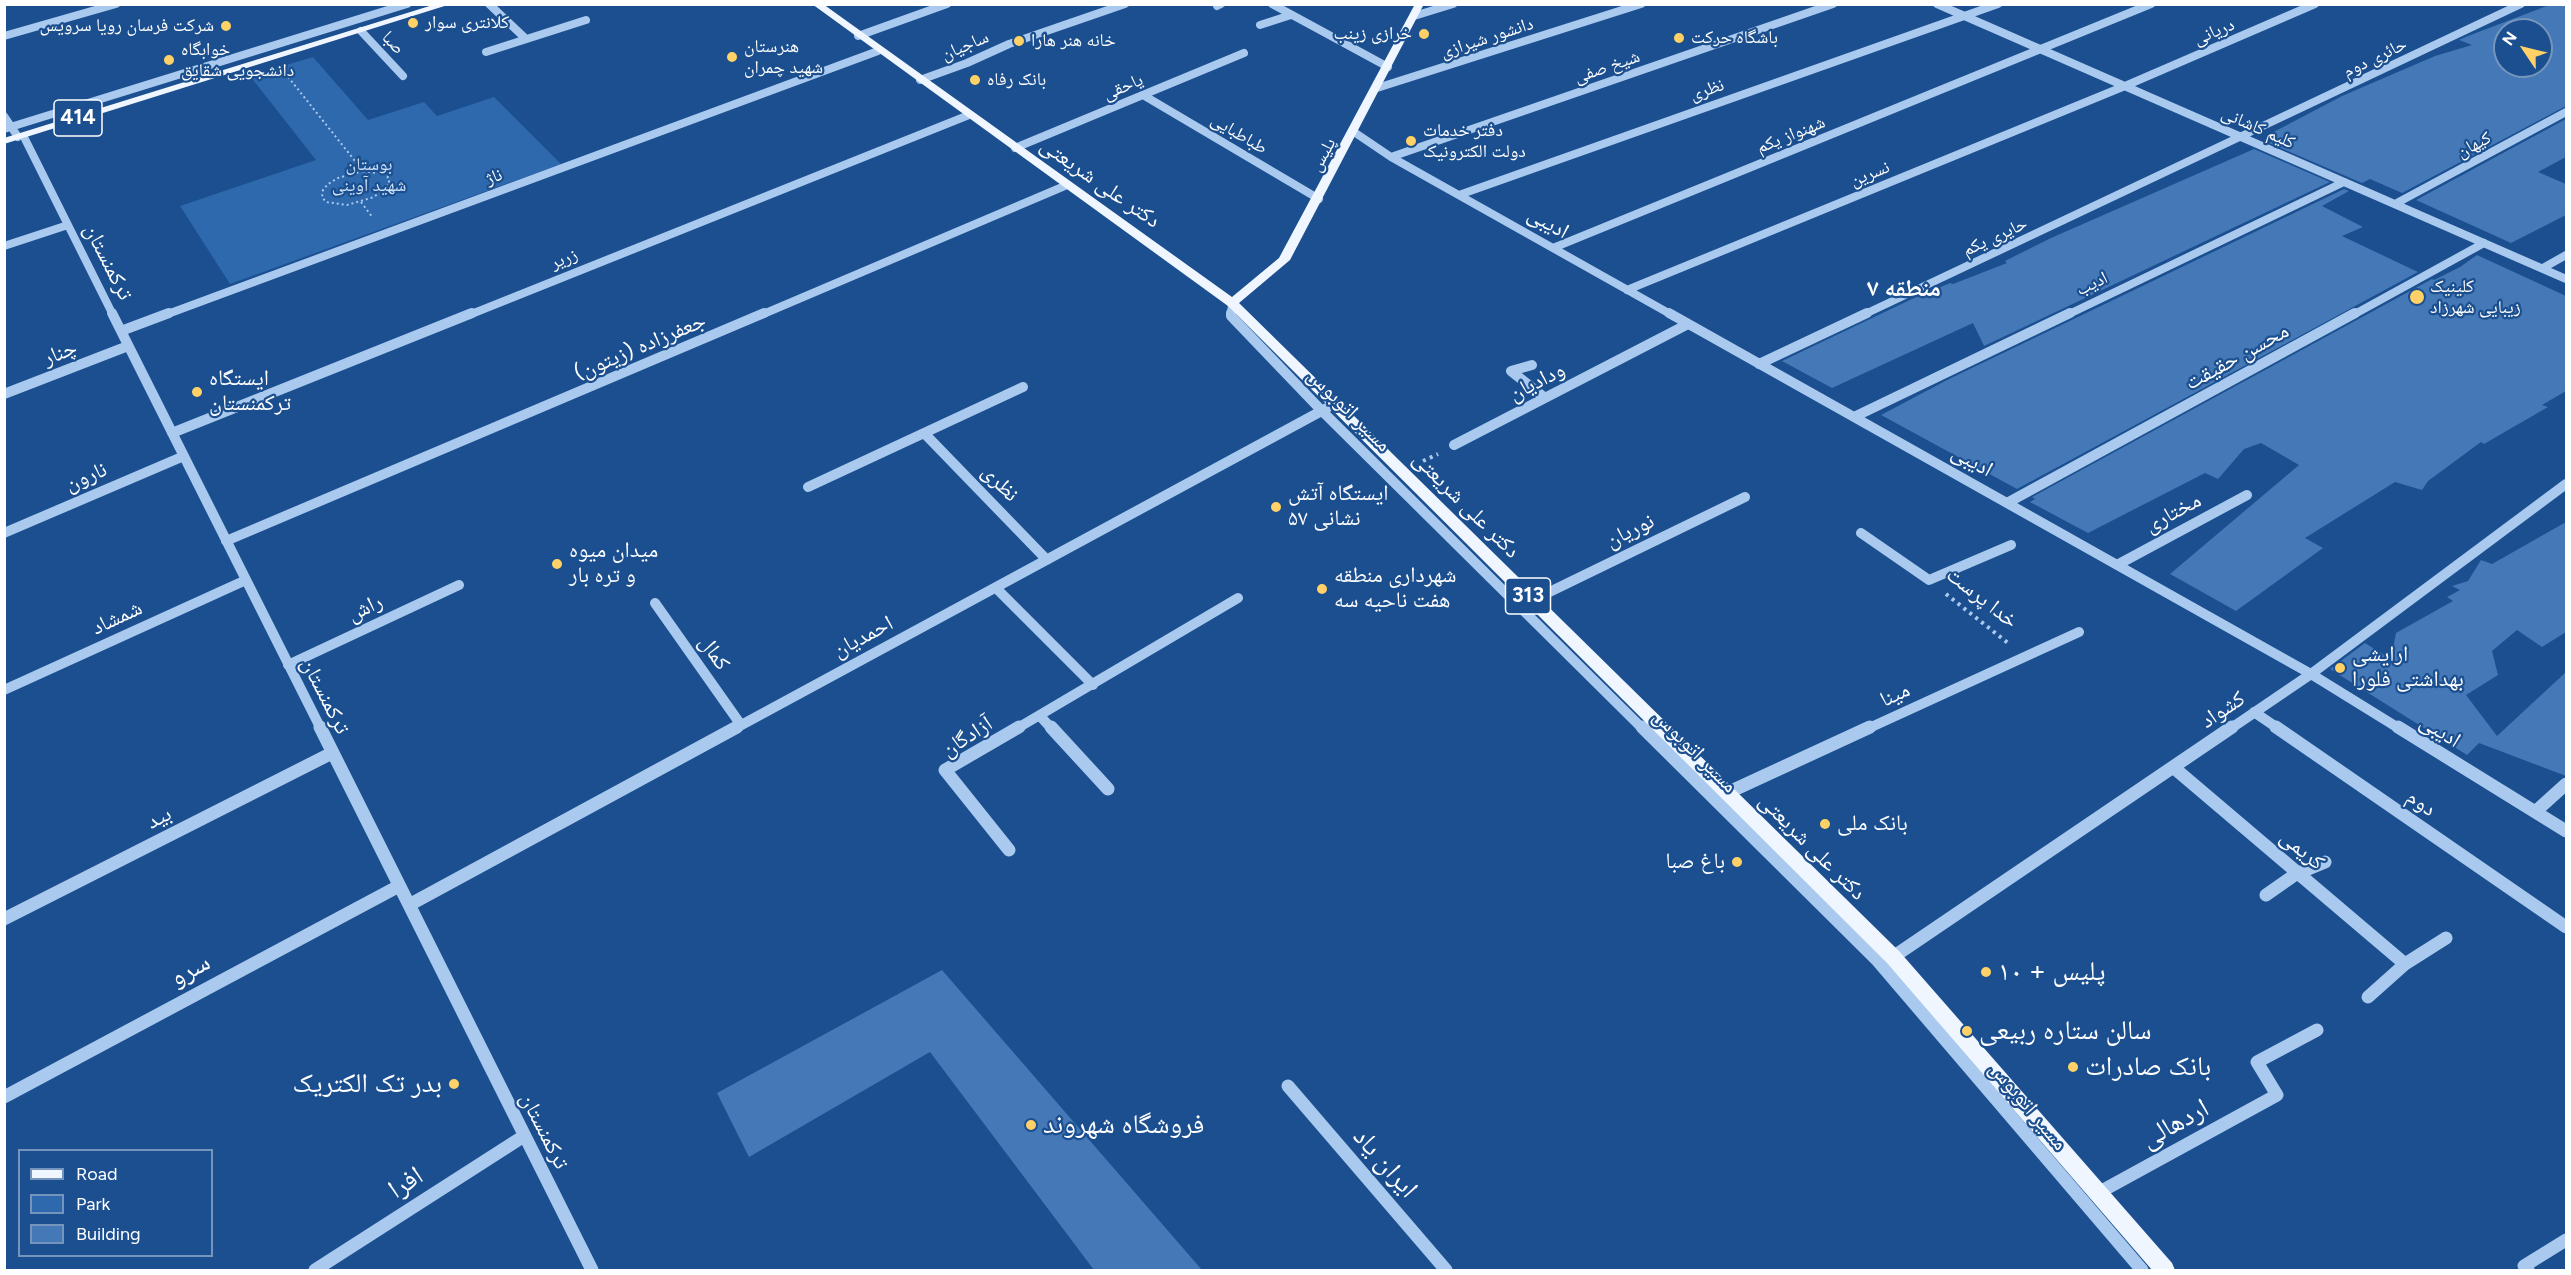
<!DOCTYPE html>
<meta charset="utf-8">
<style>
body{margin:0}
#map{position:relative;width:2571px;height:1275px;overflow:hidden;background:#1b4f8f;font-family:Figtree,sans-serif}
canvas{display:block}
.frame{position:absolute;inset:0;border:6px solid #fff;pointer-events:none}
.legend{position:absolute;left:18px;top:1149px;width:195px;height:108px;box-sizing:border-box;background:#1b4f8f;border:2px solid #7695bc;margin:0;padding:8px 10px;list-style:none;font-size:18px;color:#fff}
.legend li{display:flex;align-items:center;gap:12px;height:30px}
.legend b{width:30px;border:2px solid #7695bc}
.north{position:absolute;left:2493px;top:18px;width:60px;height:60px;box-sizing:border-box;background:#1b4f8f;border:2px solid #7695bc;border-radius:50%;rotate:305deg;font-size:16px;font-weight:700;line-height:24px;text-align:center;color:#fff}
.north::after{content:'';display:block;margin:auto;width:21px;height:27px;background:#ffd166;clip-path:polygon(50% 0,100% 100%,50% 72%,0 100%)}
</style>
<div id="map">
<canvas width="2571" height="1275"></canvas>
<div class="frame"></div>
<ul class="legend">
<li><b style="height:8px;background:#f0f6ff"></b>Road</li>
<li><b style="height:16px;background:#2e69ad"></b>Park</li>
<li><b style="height:16px;background:#4478b7"></b>Building</li>
</ul>
<div class="north">N</div>
</div>
<script>
const c = document.querySelector('canvas').getContext('2d');
c.lineJoin = 'round';
function fillPath(path, color) {
  c.fillStyle = color;
  c.fill(path, 'evenodd');
}
function toPath(rows) {
  const path = new Path2D();
  for (const r of rows) {
    path.moveTo(r[0], r[1]);
    for (let i = 2; i < r.length; i += 2) path.lineTo(r[i], r[i + 1]);
  }
  return path;
}
function trace(path, color, width, dash) {
  c.strokeStyle = color;
  c.lineWidth = width;
  c.lineCap = dash ? 'butt' : 'round';
  c.setLineDash(dash || []);
  c.stroke(path);
}
function label(font, color, halo, rows, align = 'center') {
  c.font = font + ' Figtree,"Noto Naskh Arabic",sans-serif';
  c.lineWidth = 4.5;
  c.setLineDash([]);
  c.textBaseline = 'middle';
  c.strokeStyle = halo;
  c.fillStyle = color;
  for (const [text, x, y, turn = 0] of rows) {
    c.save();
    c.translate(x, y);
    c.rotate((+turn || 0) * Math.PI / 180);
    c.textAlign = isNaN(turn) ? turn : align;
    if (halo) c.strokeText(text, 0, 0);
    c.fillText(text, 0, 0);
    c.restore();
  }
}
const green = toPath([
 [313,57,368,120,424,102,437,116,494,97,561,164,230,284,180,206,316,160,250,76]
]);
const building = toPath([
 [2552,4,2566,4,2566,106,2402,193,2370,179,2362,183,2269,143,2275,140,2266,136,2342,96,2435,56,2472,45,2459,40,2468,36],
 [2505,30,2541,30,2541,66,2505,66],
 [2566,119,2566,157,2538,172,2566,184,2566,215,2511,243,2416,200],
 [2254,149,2330,182,1984,346,1973,323,1832,388,1782,361,1912,299,1950,283,1953,284,2007,263,2005,261,2051,238],
 [2344,189,2349,191,2322,206,2363,227,2342,236,2418,272,2017,489,1881,415,1949,379],
 [2477,255,2566,296,2566,391,2542,405,2548,407,2484,444,2481,442,2428,481,2422,490,2395,482,2305,538,2323,548,2236,611,2170,574,2299,465,2261,443,2244,449,2218,479,2205,473,2088,533,2030,502,2035,499,2032,497,2432,279,2434,280,2460,267],
 [2566,522,2566,632,2542,647,2517,630,2492,651,2498,675,2466,695,2497,736,2566,672,2566,776,2479,743,2467,755,2330,669,2365,643,2391,659,2396,633,2453,601,2447,597,2460,590,2452,586,2468,581,2481,560,2492,564],
 [942,970,1202,1270,1094,1270,930,1052,749,1157,717,1093]
]);
const pathFar1 = toPath([
 [285,73,363,171],
 [363,171,384,174,389,178,389,184,374,197,347,205,326,202,322,197,323,190,328,184,338,178,363,171],
 [361,202,373,218]
]);
const path = toPath([
 [1423,461,1438,454],
 [1946,594,2008,643]
]);
const minorFar2 = toPath([
 [489,4,526,39],
 [1272,4,1388,67],
 [1937,4,2566,279],
 [1217,6,1221,4],
 [1414,16,1453,4],
 [1260,25,1291,15],
 [361,31,403,76],
 [4,36,116,4],
 [858,36,947,4],
 [486,52,586,20],
 [920,80,967,63,1009,44,1125,4],
 [1377,88,1641,4],
 [1143,95,1319,199],
 [4,116,18,137],
 [4,129,407,4],
 [1354,132,1391,157,1672,315],
 [25,139,113,315],
 [1015,148,1244,53],
 [1391,157,1833,4],
 [1459,195,1998,4],
 [2395,204,2566,112],
 [4,246,68,225],
 [1553,248,2151,4],
 [2543,268,2566,255],
 [1627,290,2125,86,2315,4],
 [165,315,878,51],
 [469,315,969,115],
 [761,315,1067,185],
 [1231,315,1232,303],
 [1863,315,2521,4],
 [2067,315,2344,182],
 [2353,315,2484,243]
]);
const minorFar1 = toPath([
 [112,313,321,729],
 [1231,313,1231,316,1322,411,1643,729],
 [1669,313,2311,674,2400,729],
 [121,331,169,313],
 [1759,364,1867,313],
 [1532,365,1511,371,1545,398],
 [4,394,128,346],
 [1854,417,2070,313],
 [172,433,472,313],
 [925,434,1047,560],
 [1454,445,1688,324],
 [808,487,1023,387],
 [2007,503,2355,313],
 [4,533,184,456],
 [1861,533,1929,580,2011,545],
 [226,541,764,313],
 [2117,565,2247,495],
 [996,588,1093,685],
 [1533,600,1745,497],
 [655,603,741,725],
 [288,665,459,585],
 [4,690,246,580],
 [2254,712,2279,729],
 [1040,716,1052,729],
 [734,729,1327,408],
 [1016,729,1238,598],
 [1867,729,2079,632],
 [2230,729,2311,674,2566,484]
]);
const minor = toPath([
 [320,727,592,1270],
 [1051,727,1108,789],
 [1642,727,1878,961,2142,1270],
 [2276,727,2566,927],
 [2398,727,2566,831],
 [2173,767,2405,964],
 [1727,793,1870,727],
 [2535,812,2566,784],
 [1009,850,945,770,1019,727],
 [2266,895,2296,874,2325,862],
 [409,905,737,727],
 [4,919,332,753],
 [1893,957,2232,727],
 [2368,997,2405,964,2446,938],
 [1288,1086,1446,1270],
 [4,1097,399,886],
 [2098,1193,2277,1095,2257,1062,2317,1030],
 [315,1270,524,1136],
 [2528,1270,2524,1266,2566,1240]
]);
const major = toPath([
 [436,4,451,4,4,144,4,138,436,4],
 [812,4,823,4,1232,297,1279,258,1415,4,1424,4,1290,260,1239,303,1899,951,2172,1263,2175,1270,2152,1270,1887,963,1228,306,812,4]
]);
const markers = [
 [413,23,6,"#ffd166"],
 [226,26,6,"#ffd166"],
 [1424,34,6,"#ffd166"],
 [1679,38,6,"#ffd166"],
 [1019,41,6,"#ffd166"],
 [732,57,6,"#ffd166"],
 [169,60,6,"#ffd166"],
 [975,80,6,"#ffd166"],
 [1411,141,6,"#ffd166"],
 [2417,297,8,"#ffd166"],
 [197,392,6,"#ffd166"],
 [1276,507,6,"#ffd166"],
 [557,564,6,"#ffd166"],
 [1322,589,6,"#ffd166"],
 [2340,668,6,"#ffd166"],
 [1825,824,6,"#ffd166"],
 [1737,862,6,"#ffd166"],
 [1986,972,6,"#ffd166"],
 [1967,1031,6,"#ffd166"],
 [2073,1067,6,"#ffd166"],
 [454,1084,6,"#ffd166"],
 [1031,1125,6,"#ffd166"]
];
const farPoinames = [
 ["کلانتری سوار",425,23],
 ["شرکت فرسان رویا سرویس",214,26,"right"],
 ["خرازی زینب",1412,34,"right"],
 ["باشگاه حرکت",1691,38],
 ["خانه هنر هارا",1031,41],
 ["هنرستان",744,47],
 ["شهید چمران",744,68],
 ["خوابگاه",181,50],
 ["دانشجویی شقایق",181,71],
 ["بانک رفاه",987,80],
 ["دفتر خدمات",1423,131],
 ["دولت الکترونیک",1423,152],
 ["کلینیک",2430,287],
 ["زیبایی شهرزاد",2430,308]
];
const farStreetnames = [
 ["دریانی",2214,32,-23],
 ["دانشور شیرازی",1487,38,-18],
 ["صبا",393,43,47],
 ["ساجیان",965,46,-23],
 ["حائری دوم",2375,58,-26],
 ["شیخ صفی",1607,67,-19],
 ["یاحقی",1123,87,-23],
 ["نظری",1707,90,-19],
 ["کلیم کاشانی",2258,128,24],
 ["طباطبایی",1239,134,31],
 ["شهنواز یکم",1791,135,-22],
 ["کیهان",2474,145,-28],
 ["پلیس",1323,155,-62],
 ["نسرین",1870,174,-22],
 ["ناژ",494,177,-20],
 ["حایری یکم",1995,237,-25],
 ["زریر",564,259,-22],
 ["ادیب",2092,284,-26]
];
const farParknames = [
 ["بوستان",369,165],
 ["شهید آوینی",369,186]
];
const shields = [
 [78,118,48],
 [1528,596,45]
];
const shieldNames = [
 ["414",78,118],
 ["313",1528,596]
];
const streetNames = [
 ["دکتر علی شریعتی",1100,183,35],
 ["ادیبی",1548,223,29],
 ["ترکمنستان",108,262,63],
 ["جعفرزاده (زیتون)",640,347,-23],
 ["چنار",60,353,-21],
 ["محسن حقیقت",2237,357,-29],
 ["ودادیان",1537,382,-27],
 ["مسیر اتوبوس",1349,410,45],
 ["ادیبی",1972,461,29],
 ["نارون",86,477,-23],
 ["نظری",1000,483,46],
 ["دکتر علی شریعتی",1466,505,45],
 ["مختاری",2173,513,-28],
 ["نوریان",1630,531,-26],
 ["خدا پرست",1982,598,38],
 ["راش",365,608,-25],
 ["شمشاد",117,618,-25],
 ["احمدیان",863,637,-28],
 ["کمال",714,653,55],
 ["مینا",1895,695,-25],
 ["ترکمنستان",325,696,63],
 ["کشواد",2223,710,-34],
 ["ادیبی",2440,731,32],
 ["آزادگان",967,737,-33],
 ["مسیر اتوبوس",1695,751,45],
 ["دوم",2421,803,34],
 ["بید",159,818,-27],
 ["دکتر علی شریعتی",1812,847,45],
 ["کریمی",2302,850,40],
 ["مسیر اتوبوس",2028,1106,50],
 ["ترکمنستان",544,1131,63]
];
const poiNames = [
 ["ایستگاه",209,379],
 ["ترکمنستان",209,404],
 ["ایستگاه آتش",1288,494],
 ["نشانی ۵۷",1288,519],
 ["میدان میوه",569,551],
 ["و تره بار",569,576],
 ["شهرداری منطقه",1334,576],
 ["هفت ناحیه سه",1334,601],
 ["ارایشی",2352,655],
 ["بهداشتی فلورا",2352,680],
 ["بانک ملی",1837,824],
 ["باغ صبا",1725,862,"right"]
];
const farDistrictnames = [
 ["منطقه ۷",1904,289]
];
const nearStreetnames = [
 ["سرو",190,970,-28],
 ["اردهالی",2175,1124,-29],
 ["ایران یاد",1385,1163,49],
 ["افرا",406,1183,-33]
];
const nearPoinames = [
 ["پلیس + ۱۰",1998,972],
 ["سالن ستاره ربیعی",1979,1031],
 ["بانک صادرات",2085,1067],
 ["بدر تک الکتریک",442,1084,"right"],
 ["فروشگاه شهروند",1043,1125]
];
fillPath(green, '#2e69ad');
fillPath(building, '#4478b7');
trace(pathFar1, '#a9c9ee', 2, [2, 3]);
trace(path, '#a9c9ee', 4, [3, 4.5]);
trace(minorFar2, '#a9c9ee', 8);
trace(minorFar1, '#a9c9ee', 10);
trace(minor, '#a9c9ee', 13);
fillPath(major, '#f0f6ff');
for (const [x, y, r, color] of markers) {
  const dot = new Path2D();
  dot.arc(x, y, r, 0, 2 * Math.PI);
  c.fillStyle = color;
  c.fill(dot);
  trace(dot, '#1b4f8f', 2);
}
label('18px', '#fff', '#1b4f8f', farPoinames, 'left');
label('18px', '#fff', '#1b4f8f', farStreetnames);
label('18px', '#cfe3fa', '#1b4f8f', farParknames);
for (const [x, y, w] of shields) {
  const box = new Path2D();
  box.roundRect(x - w / 2, y - 18, w, 36, 4.5);
  c.fillStyle = '#1b4f8f';
  c.fill(box);
  trace(box, '#fff', 1.5);
}
label('bold 21px', '#fff', null, shieldNames);
label('22px', '#fff', '#1b4f8f', streetNames);
label('22px', '#fff', '#1b4f8f', poiNames, 'left');
label('bold 24px', '#fff', '#1b4f8f', farDistrictnames);
label('27px', '#fff', '#1b4f8f', nearStreetnames);
label('27px', '#fff', '#1b4f8f', nearPoinames, 'left');
</script>
